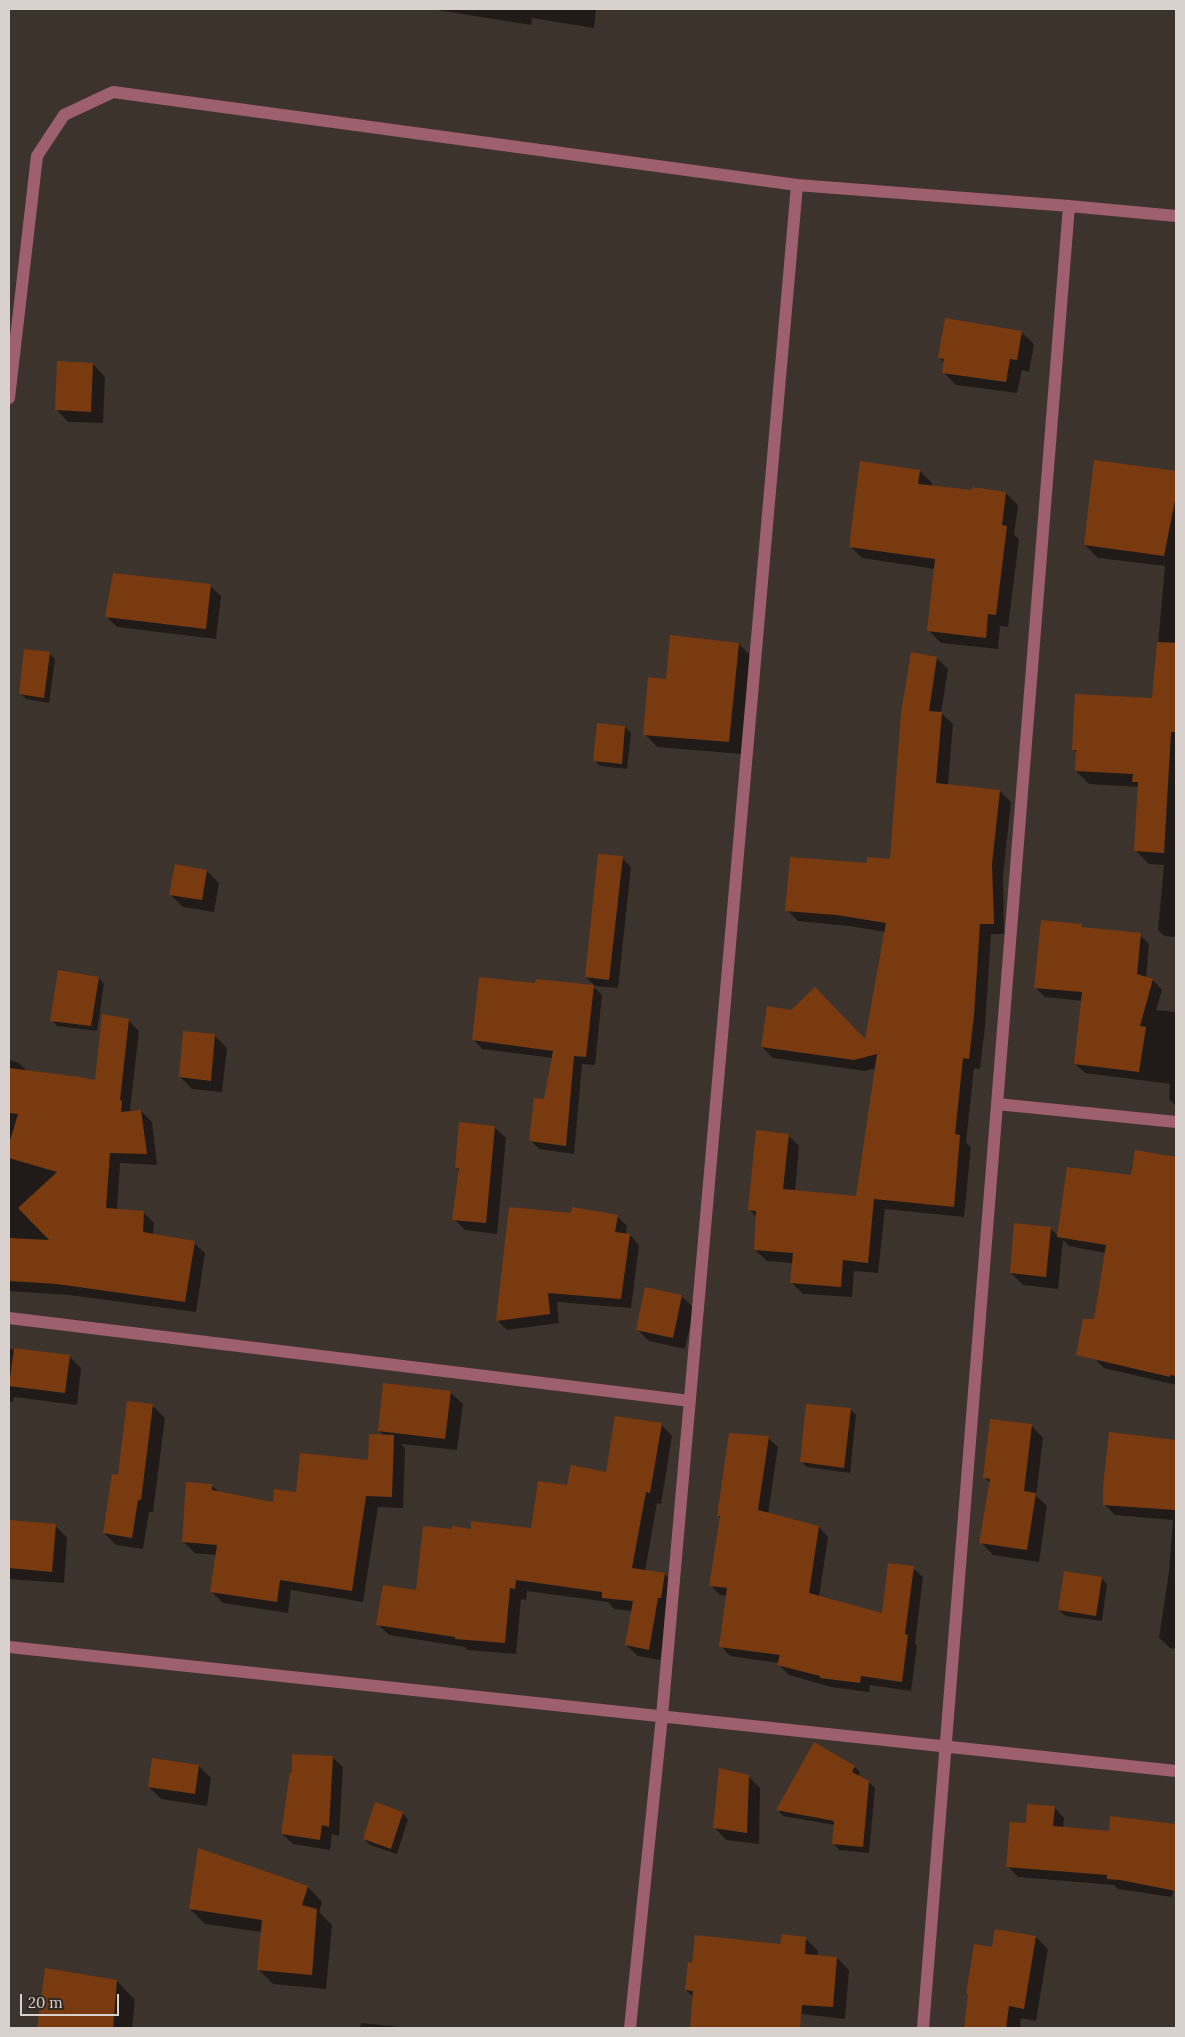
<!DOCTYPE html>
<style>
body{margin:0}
#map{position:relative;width:1185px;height:2037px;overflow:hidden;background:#3d332d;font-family:Lora,serif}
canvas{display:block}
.frame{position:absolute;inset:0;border:10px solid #d8d1ce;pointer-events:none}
.scale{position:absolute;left:20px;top:1994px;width:99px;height:22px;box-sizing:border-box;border:2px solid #d8d1ce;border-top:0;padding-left:6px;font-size:15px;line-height:18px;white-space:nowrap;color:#d8d1ce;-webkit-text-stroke:4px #322923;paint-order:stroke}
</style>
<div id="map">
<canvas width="1185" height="2037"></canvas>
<div class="frame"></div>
<div class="scale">20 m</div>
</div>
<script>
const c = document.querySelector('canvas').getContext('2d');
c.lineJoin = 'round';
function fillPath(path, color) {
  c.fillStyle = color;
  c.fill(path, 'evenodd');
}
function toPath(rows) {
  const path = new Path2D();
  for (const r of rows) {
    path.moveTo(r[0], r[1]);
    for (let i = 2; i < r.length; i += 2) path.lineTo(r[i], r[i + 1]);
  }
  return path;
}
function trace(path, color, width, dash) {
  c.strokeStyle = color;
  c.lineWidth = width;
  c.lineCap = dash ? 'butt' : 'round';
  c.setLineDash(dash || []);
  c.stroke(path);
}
const shadow = toPath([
 [431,9,596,9,594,28,532,18,531,25],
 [1021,332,1034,344,1029,372,1022,370,1017,393,956,385,944,373,945,363,940,358],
 [93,364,105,377,103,423,68,422,56,409],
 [1095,461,1176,472,1176,937,1164,936,1158,930,1164,865,1149,864,1136,851,1139,787,1089,784,1076,771,1077,753,1073,749,1153,700,1165,566,1098,558,1085,545],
 [920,471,932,483,932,487,973,492,1006,493,1018,505,1014,535,1019,539,1008,627,1000,626,998,649,941,643,929,631,935,569,862,558,850,546],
 [210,586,221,596,216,639,117,627,106,616],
 [739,644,751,656,741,754,657,747,645,734,667,680],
 [50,654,55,659,49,703,26,699,20,693],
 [937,658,948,669,941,713,953,724,948,785,1000,791,1011,802,1003,876,1004,934,991,934,985,1027,980,1069,974,1068,966,1142,971,1147,964,1217,885,1209,878,1273,854,1271,852,1297,803,1294,792,1283,793,1263,767,1261,755,1250,757,1218,750,1210,788,1135,799,1146,795,1192,857,1198,876,1068,865,1071,773,1058,762,1047,866,1042,886,932,849,926,798,921,787,910,868,864,891,860],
 [625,727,631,733,627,769,600,766,594,760],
 [622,858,631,867,618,988,595,986,586,977],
 [207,871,219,883,214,912,183,907,171,895],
 [1082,926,1085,929,1140,935,1149,944,1146,978,1153,980,1162,990,1156,1010,1176,1012,1176,1106,1169,1099,1170,1084,1085,1073,1075,1064,1083,1001,1045,997,1036,988],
 [99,978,104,984,97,1031,57,1026,52,1020],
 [536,985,593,986,602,995,595,1065,582,1064,574,1154,539,1149,530,1140,545,1101,553,1058,482,1049,474,1040],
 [128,1020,139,1031,130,1110,132,1112,141,1111,152,1122,157,1165,120,1163,117,1210,143,1212,154,1223,153,1235,194,1243,205,1253,196,1312,69,1295,9,1291,9,1060,19,1063,28,1072,96,1082],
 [214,1035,227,1048,222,1092,192,1089,180,1077],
 [494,1127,506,1138,497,1234,465,1230,454,1219,460,1171,456,1167],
 [1174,1158,1176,1160,1176,1385,1104,1368,1094,1358,1106,1253,1069,1246,1063,1240,1058,1289,1023,1285,1011,1273,1050,1228,1058,1236,1132,1176],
 [572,1214,618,1217,627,1226,626,1235,630,1235,639,1245,631,1308,557,1302,559,1323,507,1330,497,1320],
 [681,1296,694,1308,685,1349,649,1341,637,1329],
 [9,1349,69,1356,81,1368,77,1405,14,1397,13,1402,9,1401],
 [450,1392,463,1404,457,1450,401,1444,405,1448,403,1508,378,1507,363,1602,291,1590,288,1613,223,1603,212,1592,217,1555,195,1553,183,1542,211,1485,219,1492,274,1503,369,1461,385,1436,379,1431],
 [128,1403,153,1406,165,1418,153,1512,149,1512,143,1549,116,1545,104,1533,119,1477],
 [850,1409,856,1415,850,1473,807,1467,801,1461],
 [661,1424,672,1436,661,1504,657,1503,645,1571,665,1574,676,1585,669,1608,660,1660,638,1656,626,1645,632,1611,614,1609,608,1602,527,1591,526,1600,521,1599,516,1654,467,1650,465,1647,389,1635,378,1624,417,1591,472,1531,532,1529,568,1487,607,1474],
 [1031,1425,1043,1438,1036,1496,1047,1506,1039,1562,993,1555,981,1542,990,1483,984,1477],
 [1110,1434,1176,1442,1176,1649,1170,1648,1159,1638,1169,1572,1173,1520,1115,1515,1104,1504],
 [768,1438,778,1447,768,1514,819,1527,828,1537,819,1597,883,1614,913,1568,923,1577,915,1643,917,1646,911,1691,870,1685,869,1692,831,1687,789,1675,779,1665,779,1663,730,1656,721,1646,727,1596,720,1595,710,1585,721,1518,718,1515],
 [9,1521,55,1525,67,1538,64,1583,9,1579],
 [1101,1578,1107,1584,1102,1621,1065,1616,1059,1610],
 [332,1757,343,1767,339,1836,332,1834,330,1850,293,1844,282,1834],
 [199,1766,211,1778,207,1806,161,1799,149,1787],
 [855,1767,860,1772,858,1776,869,1782,875,1788,869,1853,839,1850,834,1844,835,1825,783,1816,778,1810],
 [748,1776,760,1788,759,1844,726,1840,714,1827],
 [1054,1807,1064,1818,1063,1828,1110,1833,1111,1818,1176,1825,1176,1877,1172,1897,1118,1889,1114,1885,1018,1877,1008,1866,1027,1825],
 [402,1813,408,1819,397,1854,370,1845,364,1839],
 [308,1887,322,1902,319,1912,332,1925,326,1989,273,1984,258,1969,262,1932,205,1924,190,1909],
 [1036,1937,1048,1949,1036,2021,1021,2018,1020,2028,966,2028,969,1995,967,1993,993,1948],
 [806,1939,818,1951,817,1956,837,1958,849,1970,845,2019,698,2002,686,1990,781,1945],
 [46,1970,117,1981,135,2000,132,2028,38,2028],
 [361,2023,408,2028,360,2028]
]);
const building = toPath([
 [945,318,1022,331,1017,360,1010,359,1006,382,942,373,944,359,938,358],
 [57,361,93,363,91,412,55,410],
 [1094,460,1176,471,1176,495,1164,556,1084,545],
 [860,461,920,470,918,484,972,490,972,487,1006,492,1002,525,1007,526,996,615,988,614,986,638,927,631,935,559,849,547],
 [113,573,211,584,206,629,105,617],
 [670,635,739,643,729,742,643,735,648,677,666,679],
 [1157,642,1176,643,1176,732,1171,732,1164,853,1134,851,1138,782,1132,782,1133,774,1075,771,1076,750,1072,750,1075,694,1152,698],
 [24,649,50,652,44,698,19,694],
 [911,652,937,657,929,711,942,712,936,783,1000,790,992,864,994,924,980,924,974,1015,969,1059,963,1058,955,1134,960,1135,954,1207,874,1199,868,1263,843,1260,841,1287,790,1283,793,1253,754,1250,756,1211,748,1210,756,1130,789,1134,783,1189,856,1196,877,1054,854,1060,761,1047,767,1006,791,1010,815,987,865,1039,886,923,837,915,785,911,790,857,867,863,867,857,890,859,901,713],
 [597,723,625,726,622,764,593,761],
 [598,854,623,856,609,980,585,977],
 [175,864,207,870,202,900,169,895],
 [1041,920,1082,924,1082,927,1141,933,1137,974,1153,979,1140,1026,1146,1027,1139,1072,1074,1064,1082,992,1034,988],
 [58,970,99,977,91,1026,50,1021],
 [479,977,535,983,536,979,594,985,586,1057,574,1056,566,1146,529,1141,534,1098,544,1099,553,1051,472,1040],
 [102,1014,129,1019,120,1100,122,1101,121,1112,141,1110,147,1154,110,1153,106,1208,144,1211,143,1232,195,1241,185,1302,57,1284,9,1281,9,1238,49,1240,18,1208,57,1172,9,1158,9,1144,18,1114,9,1113,9,1068,80,1077,95,1080],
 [183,1031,215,1034,211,1081,179,1077],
 [459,1122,495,1126,486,1223,452,1220,459,1168,455,1168],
 [1135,1150,1176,1157,1176,1376,1170,1375,1170,1377,1076,1355,1083,1319,1094,1319,1106,1245,1057,1237,1067,1167,1131,1175],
 [509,1207,571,1213,572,1207,618,1215,615,1232,630,1234,621,1299,548,1293,550,1314,496,1321],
 [1014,1223,1051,1227,1046,1277,1010,1273],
 [645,1287,682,1295,673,1338,636,1330],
 [14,1348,70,1355,65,1393,9,1386],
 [383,1383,451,1391,445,1439,378,1431],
 [127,1401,153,1404,141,1500,138,1500,132,1538,103,1533,112,1474,118,1475],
 [806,1404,851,1408,844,1468,800,1462],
 [615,1416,662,1423,650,1493,646,1492,632,1568,665,1573,661,1598,658,1598,649,1650,625,1645,633,1601,602,1598,602,1592,516,1580,515,1589,510,1588,505,1643,455,1639,455,1637,376,1625,383,1585,416,1590,423,1526,452,1529,452,1526,471,1529,471,1521,531,1528,538,1481,567,1485,571,1465,606,1472],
 [990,1419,1032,1424,1024,1491,1036,1493,1027,1550,979,1543,990,1479,983,1478],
 [1109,1432,1176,1440,1175,1510,1103,1505,1103,1487],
 [729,1433,769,1436,758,1510,819,1526,809,1593,882,1613,888,1563,914,1566,905,1634,908,1635,902,1682,861,1676,860,1683,820,1678,820,1676,777,1665,780,1655,719,1647,727,1588,709,1586,720,1516,717,1516],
 [369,1434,394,1435,392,1497,366,1496,352,1591,280,1580,277,1602,210,1592,217,1545,182,1542,186,1482,212,1484,212,1490,273,1502,274,1489,296,1492,300,1453,368,1460],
 [9,1520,56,1524,52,1572,9,1568],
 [1064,1571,1102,1577,1096,1616,1058,1610],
 [814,1742,855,1766,852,1772,869,1781,863,1847,832,1844,834,1821,776,1810],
 [292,1754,333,1756,329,1827,322,1825,320,1840,281,1834,290,1772,292,1773],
 [152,1758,199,1765,195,1794,148,1787],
 [719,1768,749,1775,747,1833,713,1828],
 [375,1802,403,1812,391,1849,363,1839],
 [1027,1804,1055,1806,1053,1826,1109,1831,1110,1816,1176,1824,1176,1891,1120,1880,1107,1879,1107,1875,1006,1867,1010,1822,1026,1823],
 [198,1848,308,1886,302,1905,317,1909,312,1975,257,1970,262,1920,189,1909],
 [995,1929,1036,1936,1024,2009,1009,2006,1006,2028,964,2028,968,1994,966,1994,974,1944,992,1947],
 [782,1934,806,1937,805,1954,837,1957,833,2007,802,2005,800,2028,690,2028,693,1991,685,1990,688,1962,692,1963,695,1935,780,1944],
 [45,1968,117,1980,113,2028,37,2028]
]);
const minor = toPath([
 [9,398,37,156,64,115,113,92,797,185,1069,206,1176,216],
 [997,1104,1176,1122],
 [9,1318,690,1401],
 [9,1647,1176,1771],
 [630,2028,662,1716,797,185],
 [923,2028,1069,206]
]);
fillPath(shadow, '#0007');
fillPath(building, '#793a10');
trace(minor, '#9e5f6e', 12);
</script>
